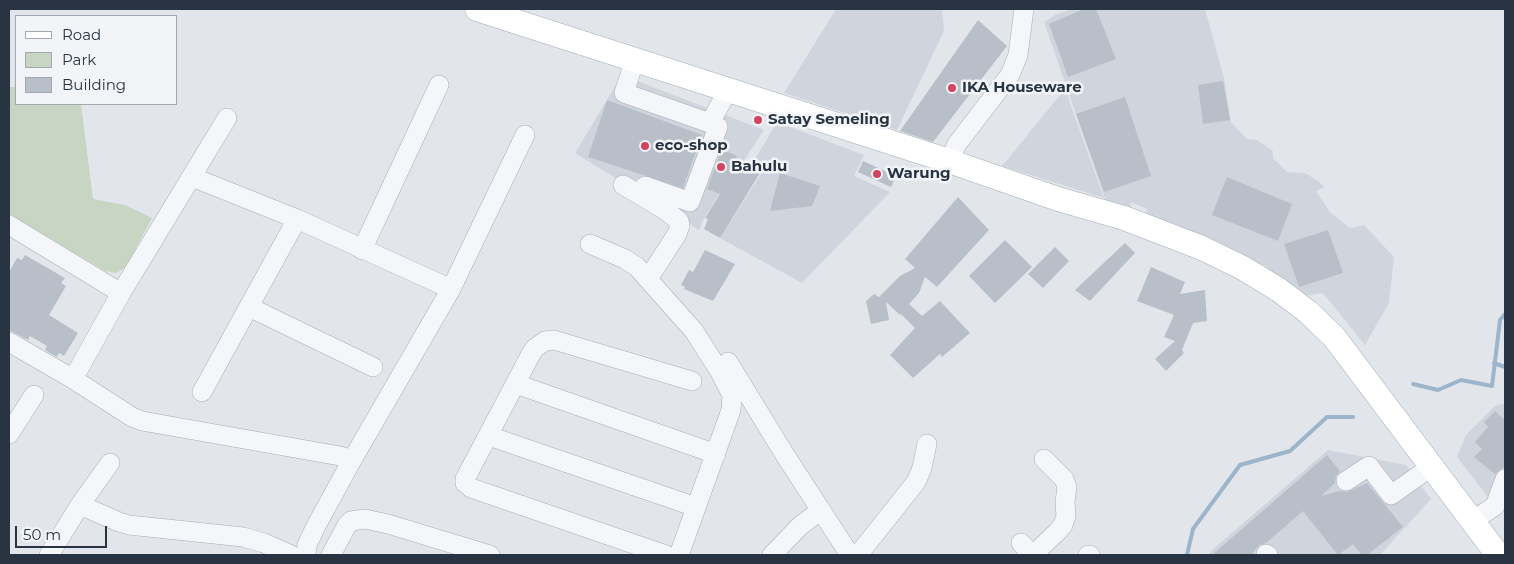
<!DOCTYPE html>
<style>
body{margin:0}
#map{position:relative;width:1514px;height:564px;overflow:hidden;background:#e2e6eb;font-family:Montserrat,sans-serif}
canvas{display:block}
.frame{position:absolute;inset:0;border:10px solid #293443;pointer-events:none}
.legend{position:absolute;left:15px;top:15px;width:162px;height:90px;box-sizing:border-box;background:#f2f4f8;border:1px solid #a2a7b0;margin:0;padding:6px 9px;list-style:none;font-size:15px;color:#293443}
.legend li{display:flex;align-items:center;gap:10px;height:25px}
.legend b{width:25px;border:1px solid #a2a7b0}
.scale{position:absolute;left:15px;top:526px;width:92px;height:22px;box-sizing:border-box;border:2px solid #293443;border-top:0;padding-left:6px;font-size:15px;line-height:18px;white-space:nowrap;color:#293443;-webkit-text-stroke:4px #f2f4f8;paint-order:stroke}
</style>
<div id="map">
<canvas width="1514" height="564"></canvas>
<div class="frame"></div>
<ul class="legend">
<li><b style="height:6px;background:#fff"></b>Road</li>
<li><b style="height:14px;background:#c8d5c3"></b>Park</li>
<li><b style="height:14px;background:#b9bfc8"></b>Building</li>
</ul>
<div class="scale">50 m</div>
</div>
<script>
const c = document.querySelector('canvas').getContext('2d');
c.lineJoin = 'round';
function fillPath(path, color) {
  c.fillStyle = color;
  c.fill(path, 'evenodd');
}
function toPath(rows) {
  const path = new Path2D();
  for (const r of rows) {
    path.moveTo(r[0], r[1]);
    for (let i = 2; i < r.length; i += 2) path.lineTo(r[i], r[i + 1]);
  }
  return path;
}
function trace(path, color, width, dash) {
  c.strokeStyle = color;
  c.lineWidth = width;
  c.lineCap = dash ? 'butt' : 'round';
  c.setLineDash(dash || []);
  c.stroke(path);
}
function label(font, color, halo, rows, align = 'center') {
  c.font = font + ' Montserrat,sans-serif';
  c.lineWidth = 5;
  c.setLineDash([]);
  c.textBaseline = 'middle';
  c.strokeStyle = halo;
  c.fillStyle = color;
  for (const [text, x, y, turn = 0] of rows) {
    c.save();
    c.translate(x, y);
    c.rotate((+turn || 0) * Math.PI / 180);
    c.textAlign = isNaN(turn) ? turn : align;
    if (halo) c.strokeText(text, 0, 0);
    c.fillText(text, 0, 0);
    c.restore();
  }
}
const built = toPath([
 [836,9,942,9,944,31,897,130,784,93],
 [1071,9,1205,9,1224,78,1231,122,1247,139,1257,140,1273,151,1273,158,1287,172,1305,173,1318,181,1325,187,1316,191,1330,212,1350,228,1364,225,1394,257,1389,303,1365,345,1323,293,1295,297,1266,266,1203,238,1146,216,1147,209,1131,202,1130,211,1107,204,1044,22,1055,15],
 [622,75,764,130,743,162,740,161,704,218,699,230,575,153],
 [1065,89,1104,198,1002,166],
 [777,122,864,155,854,176,890,192,802,283,720,238,761,174,751,166],
 [1505,403,1505,491,1488,497,1457,457,1466,435,1495,406],
 [1328,450,1406,465,1431,499,1380,555,1209,555,1212,550]
]);
const green = toPath([
 [9,87,16,87,16,104,81,104,93,199,125,205,152,218,126,267,116,273,105,271,11,215,9,215]
]);
const stream = toPath([
 [1494,363,1505,367],
 [1413,384,1438,390,1461,380,1492,386,1500,320,1505,314],
 [1187,555,1193,529,1240,465,1290,451,1327,417,1353,417]
]);
const building = toPath([
 [1084,9,1096,9,1116,59,1068,77,1049,24],
 [978,20,1007,46,933,142,900,131],
 [1223,81,1230,120,1203,124,1198,85],
 [1125,97,1151,176,1104,192,1076,114],
 [607,100,702,135,683,188,588,157],
 [722,149,737,156,736,158,760,173,720,238,704,229,708,219,705,218,720,194,707,189],
 [863,161,896,176,891,187,858,172],
 [780,173,820,186,812,206,770,211],
 [1227,177,1292,204,1278,241,1212,215],
 [958,197,989,230,937,287,925,277,919,293,909,304,922,316,940,301,970,333,942,357,940,354,913,378,890,355,915,328,901,314,900,315,886,302,889,320,871,324,866,301,874,294,879,297,900,276,915,268,905,259],
 [1328,230,1343,273,1299,287,1284,244],
 [1005,240,1032,267,995,303,969,276],
 [1125,243,1135,253,1090,301,1075,290],
 [1055,247,1069,261,1043,288,1028,274],
 [705,250,735,264,713,301,684,289,685,287,681,285,689,270,693,272],
 [25,255,65,278,61,283,66,286,49,315,78,333,64,356,59,353,57,357,45,350,47,346,30,336,28,340,9,330,9,272,17,258,22,260],
 [1151,267,1185,282,1180,294,1205,290,1207,321,1193,323,1182,350,1184,353,1166,371,1155,359,1175,341,1164,337,1174,315,1137,301],
 [1495,411,1505,420,1505,466,1495,474,1474,457,1482,449,1475,442,1488,427,1484,422],
 [1327,455,1340,471,1336,476,1335,483,1321,496,1340,491,1347,492,1367,483,1403,527,1367,555,1362,555,1353,544,1338,555,1303,511,1266,543,1259,545,1251,555,1212,555]
]);
const minor = toPath([
 [635,59,624,93,710,123,728,90],
 [949,161,957,144,1010,75,1018,55,1024,9],
 [192,177,297,219,451,289],
 [623,185,665,210,679,221,680,225,677,234,648,279],
 [645,186,690,202,718,127,710,123],
 [9,225,121,293],
 [590,244,625,259,637,267,694,331,720,372,732,395,731,410,679,555],
 [362,250,439,85],
 [249,307,373,367],
 [9,342,73,379,132,417,142,421,340,456,352,460,451,289,525,135],
 [728,362,785,455,850,555],
 [73,379,121,293,227,118],
 [516,384,716,454],
 [202,392,297,219],
 [9,434,34,395],
 [489,436,696,507],
 [1346,481,1369,466,1391,495,1431,467],
 [80,505,110,463],
 [1472,521,1495,506,1505,479],
 [1021,543,1032,555],
 [1266,554,1268,555],
 [49,555,80,505,119,522,129,525,243,537,264,543,291,555],
 [306,555,307,545,316,526,352,460],
 [331,555,347,525,351,521,365,519,388,524,490,555],
 [666,555,471,488,465,483,465,479,531,354,535,348,545,341,554,340,692,381],
 [772,555,800,526,821,510],
 [858,555,916,482,922,468,927,444],
 [1033,555,1057,532,1063,525,1066,516,1065,502,1067,487,1064,479,1044,459],
 [1088,555,1090,555]
]);
const major = toPath([
 [477,9,949,161,1058,199,1124,218,1202,248,1243,268,1279,290,1308,312,1334,337,1498,555]
]);
const markers = [
 [952,88,5,"#d24461"],
 [758,120,5,"#d24461"],
 [645,146,5,"#d24461"],
 [721,167,5,"#d24461"],
 [877,174,5,"#d24461"]
];
const poiNames = [
 ["IKA Houseware",962,88],
 ["Satay Semeling",768,120],
 ["eco-shop",655,146],
 ["Bahulu",731,167],
 ["Warung",887,174]
];
fillPath(built, '#d0d5dd');
fillPath(green, '#c8d5c3');
trace(stream, '#9cb5cb', 4);
fillPath(building, '#b9bfc8');
trace(minor, '#a7adb5', 20);
trace(major, '#a1abb7', 25);
trace(minor, '#f5f6f9', 19);
trace(major, '#fff', 24);
for (const [x, y, r, color] of markers) {
  const dot = new Path2D();
  dot.arc(x, y, r, 0, 2 * Math.PI);
  c.fillStyle = color;
  c.fill(dot);
  trace(dot, '#f2f4f8', 2);
}
label('bold 15px', '#293443', '#f2f4f8', poiNames, 'left');
</script>
